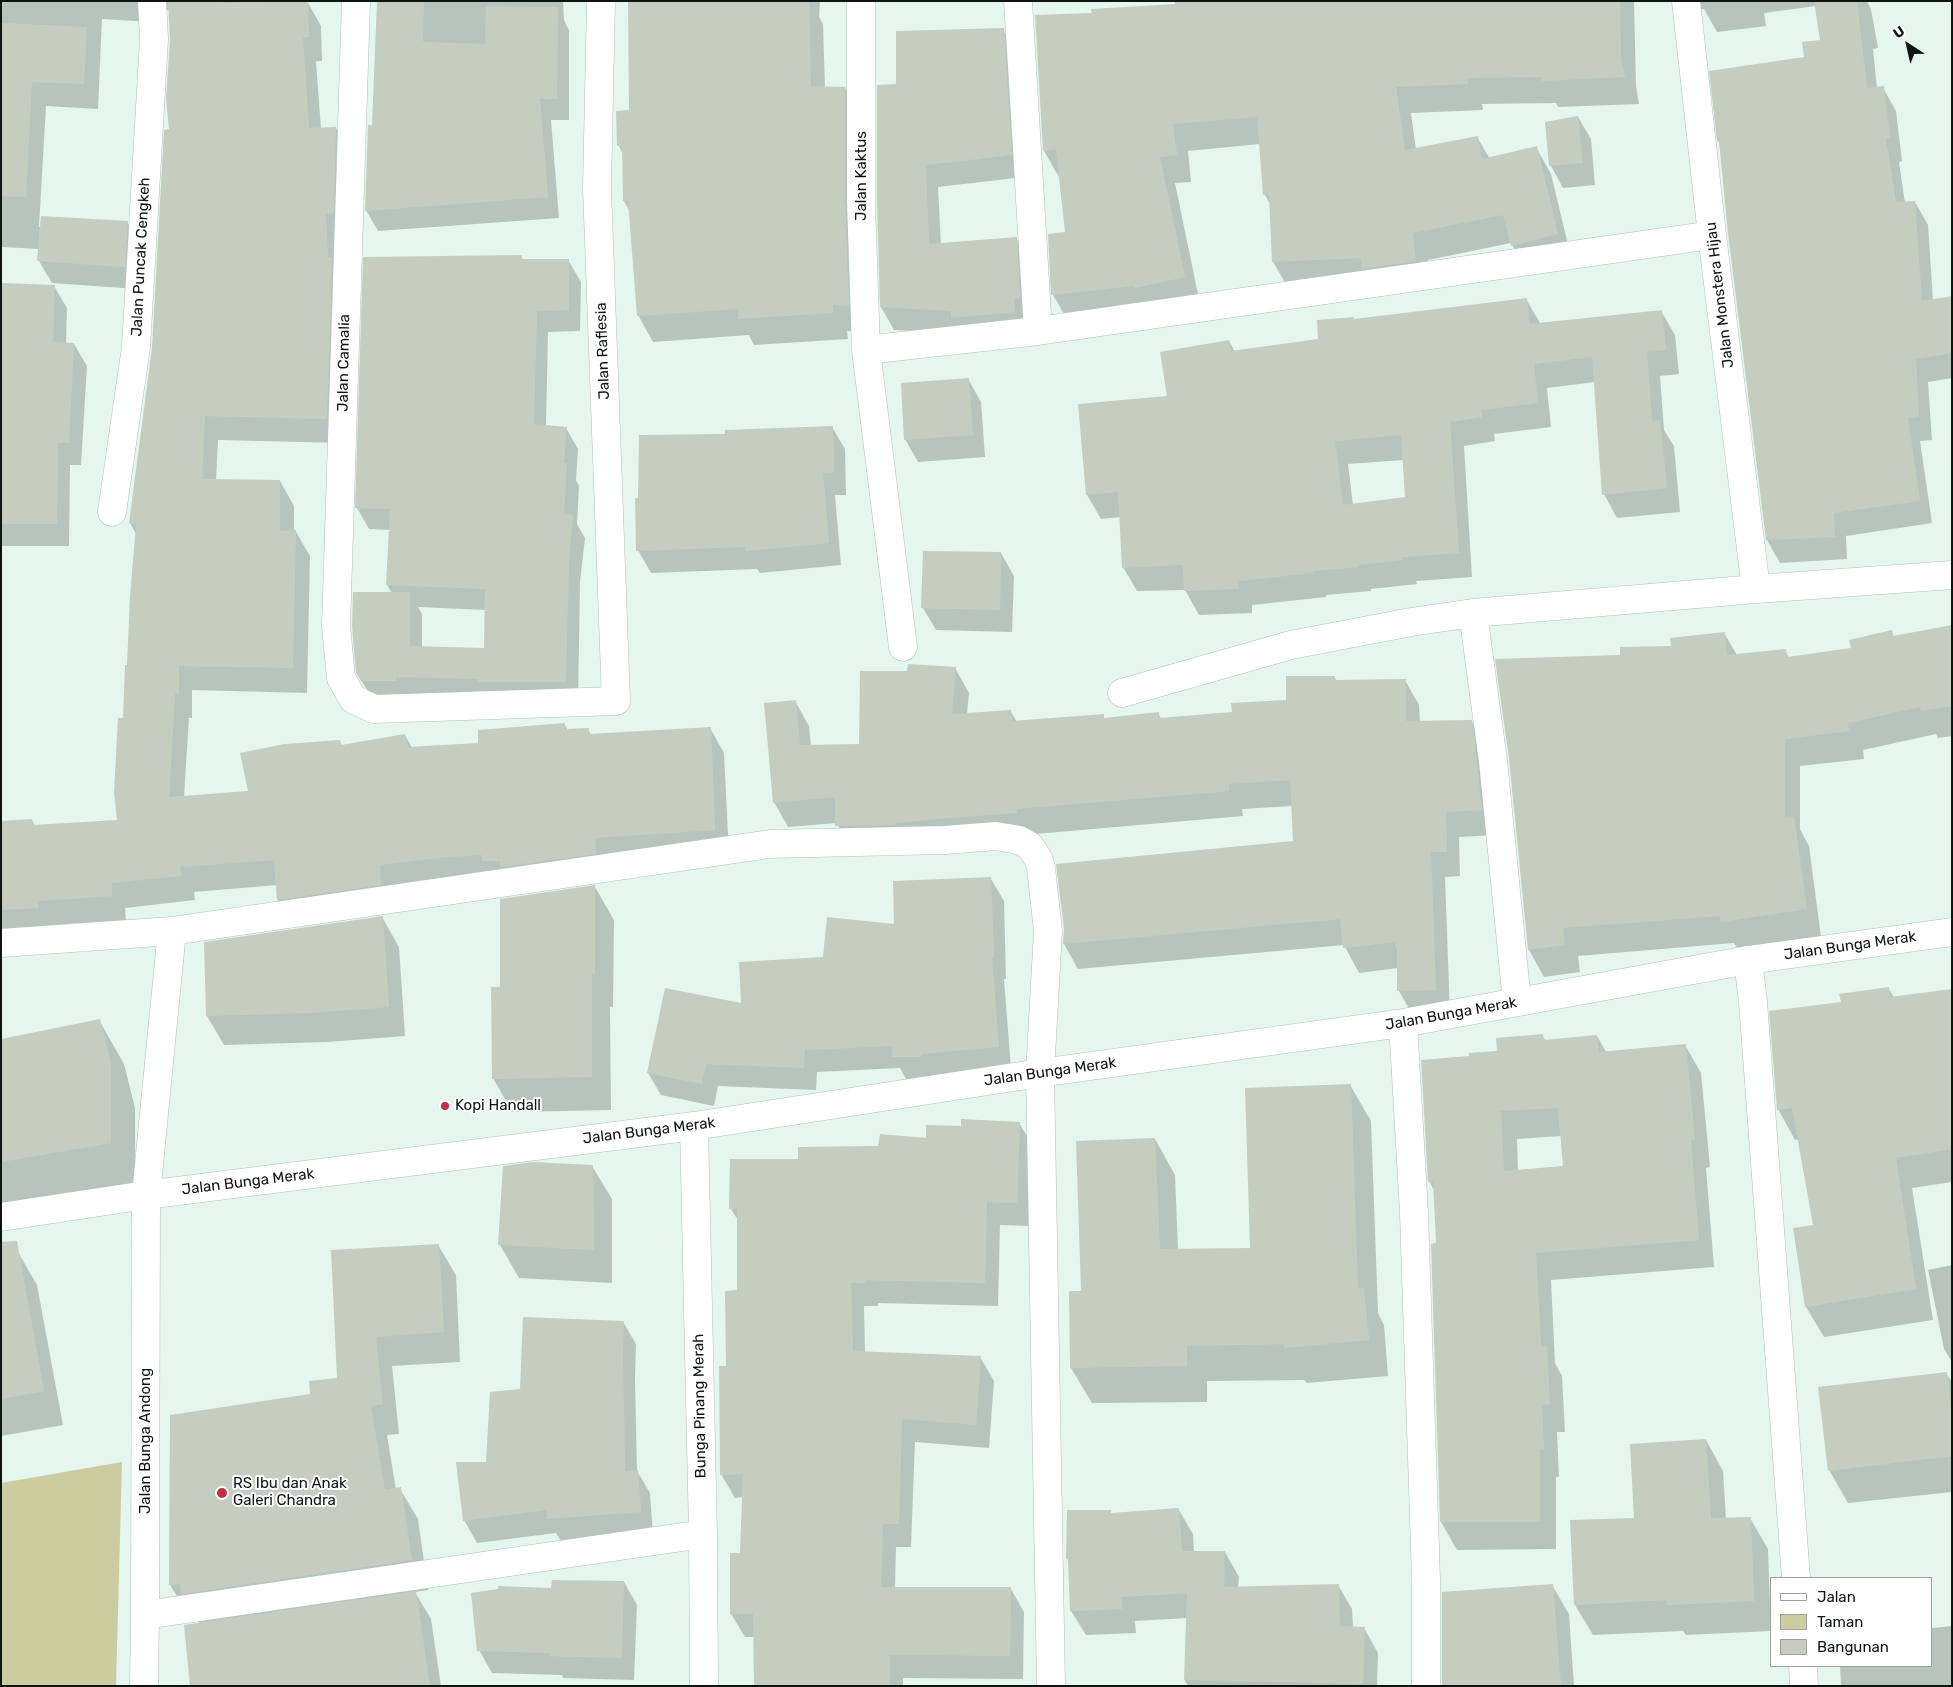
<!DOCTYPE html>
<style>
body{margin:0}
#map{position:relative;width:1953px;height:1687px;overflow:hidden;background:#e5f6ee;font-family:Rubik,sans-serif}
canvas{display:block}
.frame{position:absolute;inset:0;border:2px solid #0e1411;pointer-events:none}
.legend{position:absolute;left:1770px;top:1577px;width:162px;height:90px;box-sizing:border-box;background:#fff;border:1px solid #9fa1a0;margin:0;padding:6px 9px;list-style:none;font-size:15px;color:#0e1411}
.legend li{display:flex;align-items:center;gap:10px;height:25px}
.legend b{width:25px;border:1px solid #9fa1a0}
.north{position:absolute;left:1883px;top:20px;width:50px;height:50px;-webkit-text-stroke:4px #fff;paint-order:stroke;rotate:325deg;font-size:14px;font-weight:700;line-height:20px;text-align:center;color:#0e1411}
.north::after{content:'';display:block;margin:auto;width:18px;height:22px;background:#0e1411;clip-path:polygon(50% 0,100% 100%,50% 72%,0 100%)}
</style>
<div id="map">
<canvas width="1953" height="1687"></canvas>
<div class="frame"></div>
<ul class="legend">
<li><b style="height:6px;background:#fff"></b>Jalan</li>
<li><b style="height:14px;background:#cccca1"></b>Taman</li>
<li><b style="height:14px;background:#c4cdc0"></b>Bangunan</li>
</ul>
<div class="north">U</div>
</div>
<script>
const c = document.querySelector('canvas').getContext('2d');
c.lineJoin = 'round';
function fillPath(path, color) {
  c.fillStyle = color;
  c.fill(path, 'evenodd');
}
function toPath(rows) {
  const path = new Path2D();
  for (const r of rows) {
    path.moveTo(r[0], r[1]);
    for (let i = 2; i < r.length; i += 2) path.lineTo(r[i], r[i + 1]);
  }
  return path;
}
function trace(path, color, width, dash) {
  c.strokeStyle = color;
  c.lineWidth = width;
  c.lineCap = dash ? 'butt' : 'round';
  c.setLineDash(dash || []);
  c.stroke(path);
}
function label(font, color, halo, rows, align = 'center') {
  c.font = font + ' Rubik,sans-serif';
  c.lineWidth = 4;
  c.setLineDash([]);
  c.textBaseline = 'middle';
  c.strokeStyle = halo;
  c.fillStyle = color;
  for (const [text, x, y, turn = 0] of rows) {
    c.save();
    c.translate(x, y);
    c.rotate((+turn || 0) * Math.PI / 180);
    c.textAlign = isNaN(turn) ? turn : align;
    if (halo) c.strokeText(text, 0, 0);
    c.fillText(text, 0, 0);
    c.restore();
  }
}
const green = toPath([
 [122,1462,116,1686,1,1686,1,1483]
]);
const shadow = toPath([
 [1,1,307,1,321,26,322,61,316,61,321,129,336,128,350,153,341,443,218,440,216,481,280,481,294,506,294,532,296,532,310,556,307,693,192,690,192,718,189,718,184,797,249,792,340,741,342,746,405,735,412,748,480,744,564,724,568,730,588,729,591,735,710,728,724,753,729,855,292,924,278,900,277,885,194,892,195,900,125,908,126,920,51,925,52,932,1,936,1,823,32,820,35,826,118,821,136,534,130,523,153,348,171,130,171,40,169,10,158,12,151,22,102,19,98,109,46,106,39,227,127,222,140,245,137,289,52,283,39,261,40,249,1,247],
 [379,1,563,1,564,20,569,30,569,120,551,120,559,218,378,231,366,210,373,126],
 [629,1,820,1,819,17,823,24,825,88,845,88,860,114,863,332,847,331,848,339,754,345,749,335,653,342,638,315,630,212,624,201,623,154,619,146,631,111],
 [1176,1,1634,1,1636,86,1639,104,1558,107,1556,103,1482,104,1483,110,1411,113,1416,150,1477,137,1490,159,1536,147,1551,174,1572,261,1527,273,1511,243,1428,260,1431,288,1289,289,1273,262,1271,206,1265,195,1260,144,1188,151,1191,182,1175,183,1200,304,1068,321,1053,295,1066,234,1059,177,1044,151,1093,14,1176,5],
 [1697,1,1867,1,1871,9,1878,48,1873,49,1877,88,1883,88,1896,111,1902,161,1899,162,1905,203,1915,202,1928,225,1933,301,1952,297,1952,378,1928,382,1932,440,1920,441,1932,523,1846,536,1847,559,1780,563,1767,540,1729,233,1720,144,1718,141,1822,41,1816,6,1764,13,1766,26,1717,32,1704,9,1701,9],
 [1003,30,1016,52,1024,177,938,187,941,245,1016,238,1029,260,1032,320,961,333,894,330,881,307,878,202,898,85],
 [1578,117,1591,139,1595,185,1563,188,1551,166],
 [521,257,524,261,568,260,581,282,580,331,548,332,546,426,566,428,578,449,576,480,579,486,577,524,585,538,580,582,578,703,374,702,357,673,392,593,387,585,390,530,369,529,357,508],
 [418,607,486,610,485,649,422,648,422,614],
 [1,284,54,286,67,308,66,344,74,344,87,366,81,465,70,465,69,546,1,546],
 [1526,299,1540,323,1661,311,1675,335,1679,374,1660,376,1664,430,1674,446,1680,512,1617,518,1604,494,1595,382,1547,388,1551,427,1494,434,1495,441,1464,446,1472,577,1416,581,1417,584,1371,589,1371,591,1326,595,1326,597,1252,605,1252,613,1199,615,1185,590,1137,591,1123,567,1121,517,1101,519,1087,495,1079,405,1169,397,1229,341,1235,352,1320,340,1354,320],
 [1404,460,1407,498,1353,505,1348,464],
 [968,379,981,402,985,457,918,462,905,439],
 [832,427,845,449,846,495,835,495,841,565,760,573,757,569,651,573,638,550,726,436],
 [1001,553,1014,576,1012,632,936,630,923,608],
 [1952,627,1952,736,1938,738,1936,734,1863,750,1864,759,1800,766,1800,829,1809,846,1821,937,1738,949,1734,943,1578,956,1580,972,1544,977,1529,950,1621,657,1672,648,1724,633,1737,655,1785,650,1789,658,1852,649,1891,632,1894,637],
 [955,668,969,693,967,714,1011,712,1017,722,1103,715,1105,719,1158,713,1162,720,1233,714,1287,701,1334,677,1337,681,1405,680,1419,705,1420,722,1471,721,1485,746,1496,835,1459,837,1460,876,1445,877,1450,1015,1413,1016,1399,991,1398,968,1359,973,1344,945,1078,969,1064,944,1065,929,1295,842,1293,806,1242,809,1243,816,851,850,837,823,788,827,774,802,795,701,809,726,811,746,860,745,909,672],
 [991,879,1004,901,1006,979,1004,979,1011,1069,933,1079,906,1079,900,1068,817,1072,816,1090,718,1086,714,1106,661,1095,648,1073,742,1005,824,958],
 [595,887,614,920,613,1007,610,1007,611,1110,512,1112,493,1078,501,988],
 [382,917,399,947,405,1036,327,1042,224,1045,207,1016],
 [1888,988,1894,997,1952,990,1952,1182,1912,1188,1933,1320,1824,1337,1806,1307,1794,1229,1815,1226,1799,1139,1795,1140,1778,1109,1842,1003],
 [99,1020,124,1064,135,1108,135,1187,1,1210,1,1040],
 [1542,1036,1546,1041,1597,1036,1606,1052,1685,1045,1701,1073,1710,1167,1706,1168,1714,1267,1551,1280,1555,1363,1562,1376,1565,1432,1557,1432,1559,1477,1556,1477,1556,1549,1457,1550,1441,1522,1437,1244,1435,1192,1429,1181,1471,1057,1499,1052],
 [1562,1136,1565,1167,1518,1171,1517,1139],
 [1350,1085,1371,1121,1378,1313,1384,1325,1388,1376,1307,1383,1304,1380,1207,1381,1207,1402,1092,1403,1071,1368,1082,1292,1155,1139,1175,1175,1178,1250,1251,1249],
 [1019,1123,1033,1146,1030,1226,1000,1225,998,1306,878,1303,878,1306,864,1306,865,1352,980,1357,994,1381,989,1448,915,1442,911,1547,896,1547,895,1588,1011,1589,1024,1612,1023,1679,903,1678,903,1686,755,1686,754,1637,745,1637,731,1614,731,1554,741,1554,743,1497,735,1498,721,1474,728,1367,738,1292,739,1222,731,1209,799,1160,927,1140,962,1127],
 [592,1166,612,1199,612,1283,519,1278,500,1245],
 [438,1245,456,1275,460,1362,392,1366,399,1434,387,1435,396,1490,400,1489,418,1519,428,1590,415,1592,431,1619,441,1686,191,1686,200,1624,194,1613,188,1614,170,1585,312,1395,338,1379],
 [18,1252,37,1285,63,1425,1,1436,1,1255],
 [1952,1265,1952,1362,1944,1349,1928,1270],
 [623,1322,636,1344,635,1379,637,1471,650,1493,653,1535,561,1541,556,1533,477,1543,464,1520,521,1390],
 [1946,1373,1952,1382,1952,1492,1848,1503,1829,1470],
 [1706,1440,1723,1471,1726,1519,1750,1518,1768,1549,1771,1631,1686,1635,1683,1631,1593,1635,1575,1605,1635,1519],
 [1179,1510,1193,1534,1194,1552,1225,1552,1239,1577,1238,1588,1338,1585,1352,1609,1353,1628,1364,1628,1378,1653,1377,1686,1188,1686,1185,1681,1187,1618,1135,1621,1136,1633,1086,1635,1071,1611,1069,1562,1067,1559,1110,1511,1112,1514],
 [624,1582,637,1605,634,1680,563,1678,562,1675,492,1673,479,1650,553,1589],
 [1552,1585,1569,1614,1574,1686,1443,1686],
 [1952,1626,1952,1686,1841,1686,1840,1666,1932,1666,1932,1628]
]);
const building = toPath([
 [168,1,223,1,223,3,308,1,309,37,303,37,309,128,336,127,334,213,326,214,328,257,332,257,327,419,205,416,202,479,280,480,280,531,296,530,293,668,179,666,179,694,175,694,169,797,248,791,240,753,285,744,340,740,341,745,405,734,408,747,478,743,478,730,565,723,565,729,589,728,589,734,711,727,715,830,595,838,596,854,500,867,500,861,482,861,482,855,447,857,380,865,381,885,277,900,274,860,180,867,181,876,112,883,112,896,38,901,38,908,1,910,1,821,32,819,33,825,117,820,114,793,118,718,123,718,125,665,127,665,130,597,136,524,129,523,152,348,164,130,169,129,166,99,170,40],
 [377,1,424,1,423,42,485,44,486,6,558,7,557,99,540,99,548,197,365,211,368,125,372,125],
 [628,1,809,1,811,86,845,87,845,202,849,306,833,305,833,313,738,319,738,309,637,316,628,201,623,201,622,146,617,146,616,111,629,110],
 [1175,1,1620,1,1621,58,1625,77,1542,81,1541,77,1467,78,1468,84,1396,87,1405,150,1478,136,1482,159,1537,146,1558,234,1511,246,1503,215,1413,233,1416,261,1362,269,1361,258,1272,262,1269,194,1263,195,1257,117,1173,124,1177,155,1160,157,1185,277,1135,288,1134,286,1051,295,1048,234,1065,232,1056,149,1043,151,1035,15,1092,13,1091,9,1175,4],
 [1814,1,1857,1,1867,88,1884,86,1890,138,1886,139,1896,202,1915,201,1922,301,1952,296,1952,353,1916,359,1919,417,1908,418,1920,501,1834,513,1835,537,1766,540,1728,233,1719,141,1717,141,1709,71,1804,57,1802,42,1820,40],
 [1,23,87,27,84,84,32,82,26,197,1,196],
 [1004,28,1012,155,926,165,929,244,1017,237,1020,298,1014,299,1015,312,951,318,951,311,880,307,877,202,877,85,896,84,896,31],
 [1578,116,1583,163,1549,166,1545,122],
 [41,216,128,221,125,267,37,261],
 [522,255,522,259,569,259,569,310,537,311,534,424,567,427,564,463,567,463,564,514,573,515,569,560,566,682,477,682,477,679,396,677,396,681,361,681,356,673,352,626,353,592,410,592,410,646,484,648,485,589,386,585,390,509,355,508,363,257],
 [1,283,55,285,53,342,74,343,69,443,58,443,57,524,1,524],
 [1527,298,1530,324,1662,310,1666,350,1647,352,1652,421,1660,420,1667,488,1602,495,1592,357,1534,364,1538,403,1481,410,1482,417,1450,422,1459,553,1403,557,1403,560,1358,565,1358,567,1313,571,1313,573,1239,581,1239,589,1184,591,1183,565,1122,568,1118,492,1086,495,1078,404,1167,396,1160,352,1229,340,1231,351,1318,339,1317,320,1354,317,1354,319],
 [1401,435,1405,497,1343,505,1335,441],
 [969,378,973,435,904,440,901,383],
 [833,426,834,472,823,473,829,543,746,551,745,547,636,551,635,498,638,498,639,435,725,434,725,430],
 [923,551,1001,552,1000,610,921,608],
 [1952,625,1952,706,1921,711,1920,707,1848,723,1849,731,1785,739,1785,818,1794,817,1807,909,1721,922,1720,916,1563,928,1565,945,1528,950,1509,759,1495,659,1620,655,1620,647,1671,646,1670,638,1725,632,1727,655,1786,649,1787,657,1851,648,1849,640,1892,630,1893,636],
 [908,664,956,667,952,714,1011,710,1012,721,1104,714,1104,718,1159,712,1159,718,1232,712,1231,703,1286,700,1286,676,1335,676,1335,680,1406,679,1406,721,1472,720,1482,810,1446,812,1447,852,1431,852,1436,990,1397,991,1397,947,1395,947,1395,942,1343,948,1340,919,1063,944,1064,929,1056,864,1293,841,1290,780,1229,784,1229,791,1017,809,1017,813,948,818,896,823,896,825,835,826,835,797,773,803,764,703,796,700,800,745,859,744,860,671,907,671],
 [991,877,994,957,992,957,999,1047,921,1054,921,1057,892,1057,892,1046,805,1050,804,1068,706,1064,702,1084,647,1073,665,988,741,1003,739,962,823,957,827,917,894,924,893,881],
 [595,885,595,974,592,974,592,1077,492,1079,491,987,500,987,500,899],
 [383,916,389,1007,310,1013,206,1016,204,942],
 [1889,987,1890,997,1952,989,1952,1149,1896,1158,1916,1289,1805,1307,1793,1228,1813,1225,1792,1108,1777,1110,1769,1011,1841,1002,1839,994],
 [100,1019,111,1063,111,1143,1,1162,1,1039],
 [1543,1034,1544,1040,1597,1035,1599,1052,1686,1044,1695,1140,1691,1140,1699,1240,1536,1253,1541,1347,1547,1347,1550,1404,1542,1405,1544,1449,1540,1450,1540,1522,1440,1522,1431,1244,1436,1243,1433,1181,1428,1182,1421,1060,1469,1056,1469,1053,1497,1051,1496,1038],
 [1558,1108,1563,1166,1504,1171,1501,1111],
 [1351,1084,1358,1288,1364,1288,1369,1340,1285,1348,1284,1344,1187,1346,1187,1366,1070,1368,1069,1291,1081,1291,1076,1141,1155,1138,1160,1249,1250,1248,1245,1088],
 [961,1119,1020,1122,1017,1203,987,1202,985,1283,866,1280,866,1283,851,1283,853,1351,981,1356,976,1425,902,1419,899,1524,883,1524,881,1587,1011,1587,1010,1656,890,1655,890,1686,754,1686,753,1614,730,1614,730,1553,740,1553,743,1474,720,1475,719,1366,726,1366,725,1291,737,1290,737,1209,729,1209,730,1159,798,1159,798,1147,878,1146,880,1134,926,1138,926,1125,961,1126],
 [533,1162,593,1165,594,1250,498,1245,503,1166],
 [17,1241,44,1391,1,1399,1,1242],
 [439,1244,444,1332,376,1337,383,1404,371,1406,385,1490,401,1487,412,1560,181,1594,180,1584,169,1585,170,1415,310,1394,309,1381,337,1378,331,1250],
 [523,1317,624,1321,623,1355,625,1471,638,1470,641,1512,547,1519,546,1510,463,1521,456,1462,486,1462,490,1392,520,1389],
 [1947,1372,1952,1413,1952,1456,1828,1471,1818,1387],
 [1706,1439,1711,1518,1751,1517,1754,1601,1667,1605,1667,1600,1574,1605,1570,1520,1634,1518,1630,1444],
 [1179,1508,1182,1551,1225,1551,1224,1587,1339,1584,1340,1626,1365,1627,1363,1684,1184,1680,1187,1593,1122,1597,1122,1609,1070,1611,1068,1559,1066,1559,1067,1510,1111,1510,1111,1513],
 [552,1580,624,1581,622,1658,549,1656,549,1653,477,1651,471,1593,498,1589,498,1586,551,1588],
 [1553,1584,1561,1686,1442,1686,1442,1592],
 [416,1591,430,1686,190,1686,184,1625]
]);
const minor = toPath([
 [356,1,336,626,341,678,353,699,374,709,616,701,597,188,601,1],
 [861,1,861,202,866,350,903,647],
 [1018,1,1038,331],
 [1686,1,1712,235,1756,589],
 [866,350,1038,331,1712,235],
 [112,512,136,347,154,39,152,1],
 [1473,613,1493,761,1517,1002],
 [1122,693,1291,645,1411,622,1473,613,1756,589,1952,575],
 [1,943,172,931,770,844,945,840,996,836,1019,840,1030,846,1039,860,1041,868,1048,931,1040,1073,1051,1686],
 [1748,960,1753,1002,1796,1578],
 [1403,1023,1414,1213,1426,1580,1426,1686],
 [694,1126,703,1534,704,1686],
 [1,1217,146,1195,694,1126,1040,1073,1403,1023,1748,960,1952,932],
 [145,1615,703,1534],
 [1803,1666,1804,1686],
 [144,1686,145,1615,146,1195,172,931]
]);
const markers = [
 [445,1106,5,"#c13045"],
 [222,1493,6,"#c13045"]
];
const streetNames = [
 ["Jalan Kaktus",862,176,-90],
 ["Jalan Puncak Cengkeh",141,257,-87],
 ["Jalan Monstera Hijau",1720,295,-97],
 ["Jalan Raflesia",603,351,-92],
 ["Jalan Camalia",344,363,-89],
 ["Jalan Bunga Merak",1850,946,-8],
 ["Jalan Bunga Merak",1451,1014,-10],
 ["Jalan Bunga Merak",1050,1072,-8],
 ["Jalan Bunga Merak",649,1131,-7],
 ["Jalan Bunga Merak",248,1182,-7],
 ["Bunga Pinang Merah",700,1406,-91],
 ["Jalan Bunga Andong",146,1441,-90]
];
const poiNames = [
 ["Kopi Handall",455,1106],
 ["RS Ibu dan Anak",233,1484],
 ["Galeri Chandra",233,1501]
];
fillPath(green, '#cccca1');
fillPath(shadow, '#0003');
fillPath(building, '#c4cdc0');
trace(minor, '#b1c1ba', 29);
trace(minor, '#fff', 28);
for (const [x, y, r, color] of markers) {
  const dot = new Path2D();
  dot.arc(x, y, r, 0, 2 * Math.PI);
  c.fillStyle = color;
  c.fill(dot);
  trace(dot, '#fff', 2);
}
label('15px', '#0e1411', '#fff', streetNames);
label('15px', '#0e1411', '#fff', poiNames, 'left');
</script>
